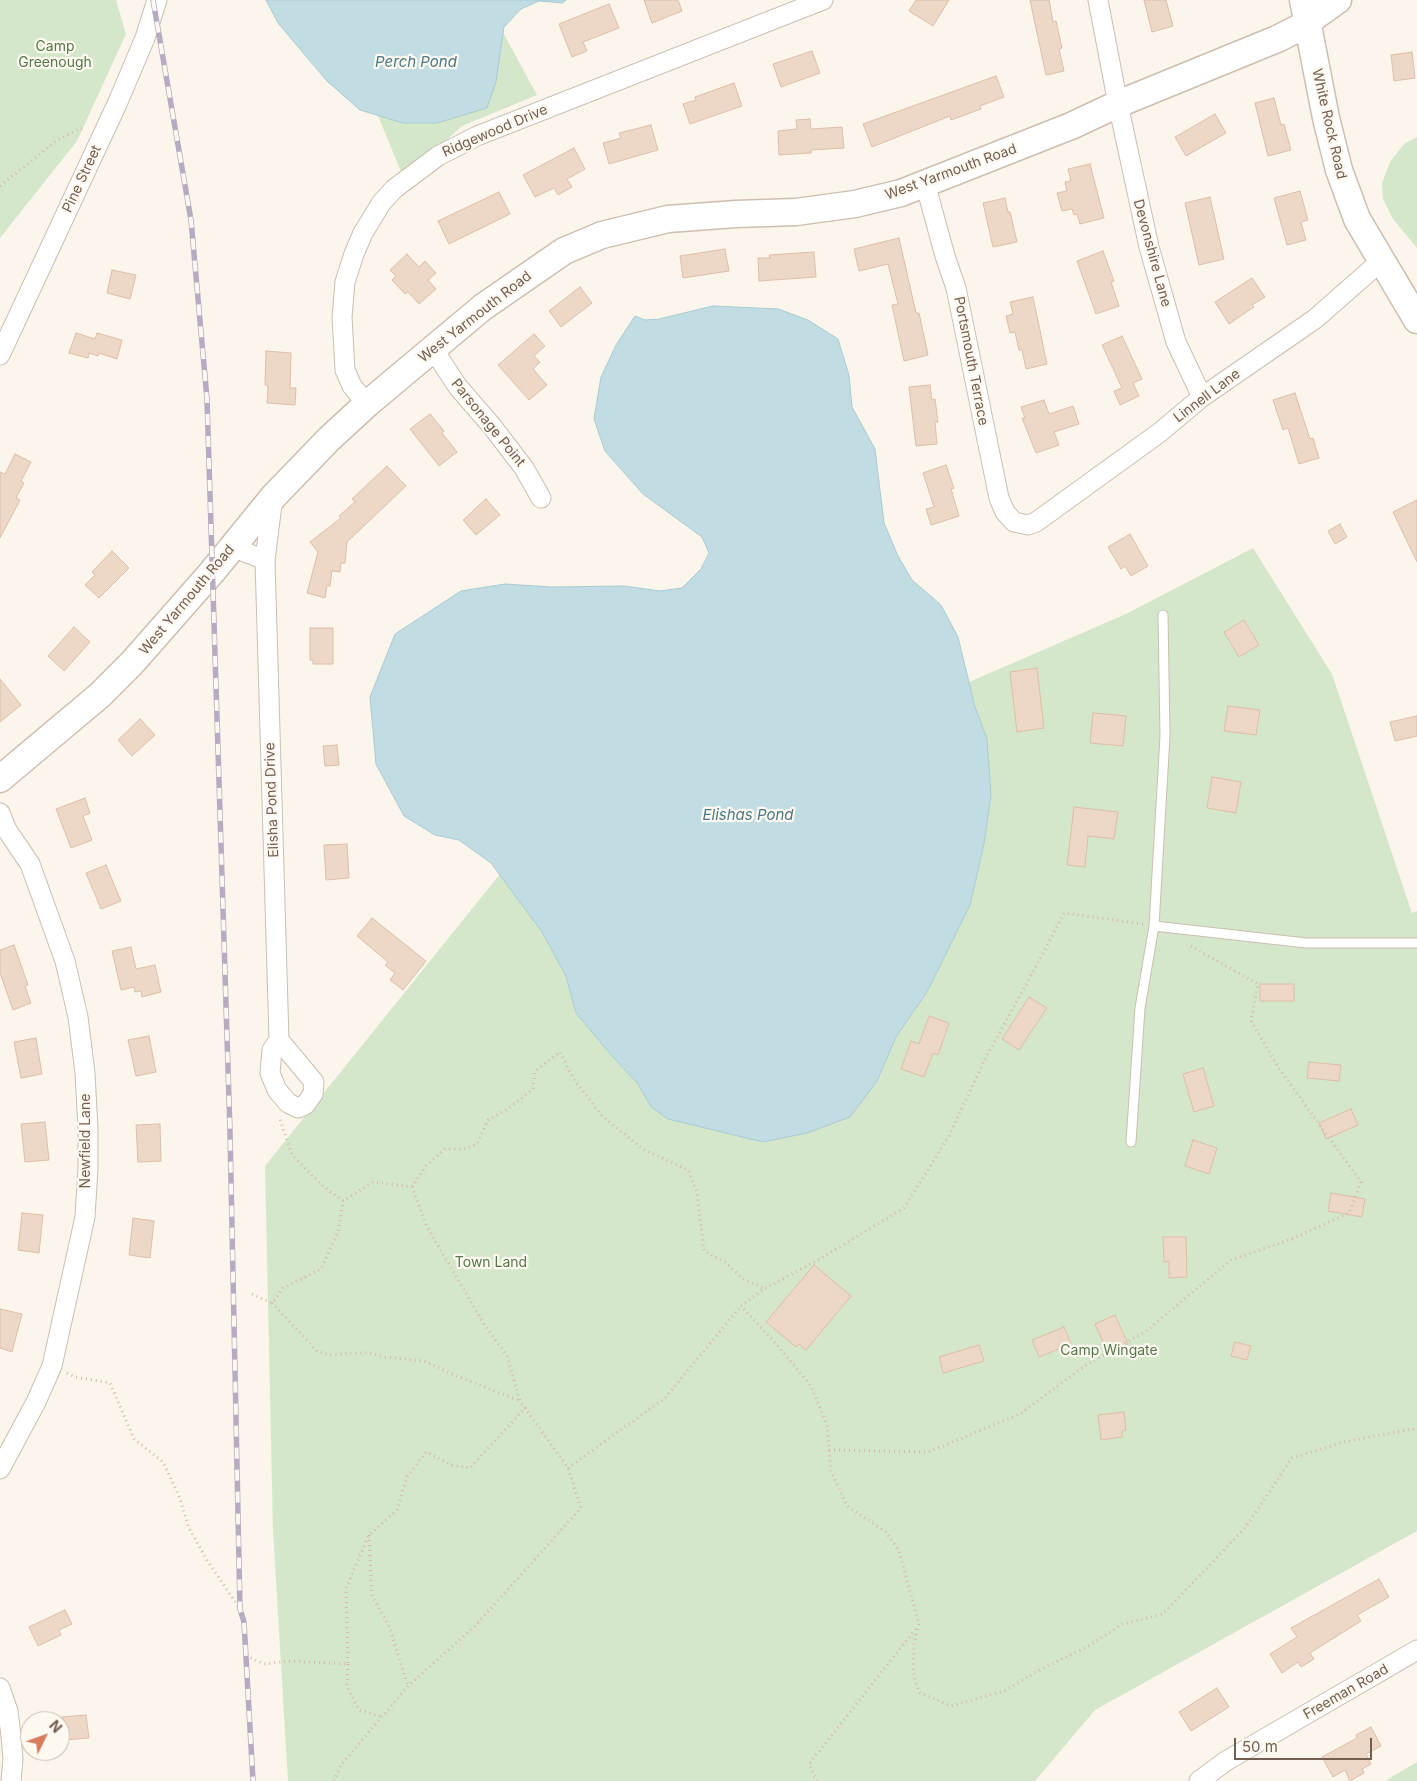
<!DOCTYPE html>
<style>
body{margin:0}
#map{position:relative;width:1417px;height:1781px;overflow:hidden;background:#fbf5eb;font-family:Inter,sans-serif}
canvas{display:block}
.north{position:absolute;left:20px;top:1711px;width:50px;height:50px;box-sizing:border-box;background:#fdf9f1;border:1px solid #c6bbb1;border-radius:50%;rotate:48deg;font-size:14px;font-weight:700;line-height:20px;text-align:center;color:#735e50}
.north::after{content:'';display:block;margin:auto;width:18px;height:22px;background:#d77d5e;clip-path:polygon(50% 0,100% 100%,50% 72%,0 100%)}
.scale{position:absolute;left:1234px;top:1738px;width:138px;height:22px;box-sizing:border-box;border:2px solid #735e50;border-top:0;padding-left:6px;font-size:15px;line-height:18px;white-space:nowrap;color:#735e50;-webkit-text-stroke:4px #fdf9f1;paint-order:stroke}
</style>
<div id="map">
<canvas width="1417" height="1781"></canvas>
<div class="north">N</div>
<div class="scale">50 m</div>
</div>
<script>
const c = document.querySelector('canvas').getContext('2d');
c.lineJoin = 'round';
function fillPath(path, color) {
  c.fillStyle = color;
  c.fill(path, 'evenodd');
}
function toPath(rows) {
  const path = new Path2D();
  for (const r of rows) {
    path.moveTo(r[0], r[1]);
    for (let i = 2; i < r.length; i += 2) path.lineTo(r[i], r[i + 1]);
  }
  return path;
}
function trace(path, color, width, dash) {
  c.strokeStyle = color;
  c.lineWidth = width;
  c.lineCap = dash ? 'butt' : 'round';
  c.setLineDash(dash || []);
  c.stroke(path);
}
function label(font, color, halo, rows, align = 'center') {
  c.font = font + ' Inter,sans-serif';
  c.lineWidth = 4.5;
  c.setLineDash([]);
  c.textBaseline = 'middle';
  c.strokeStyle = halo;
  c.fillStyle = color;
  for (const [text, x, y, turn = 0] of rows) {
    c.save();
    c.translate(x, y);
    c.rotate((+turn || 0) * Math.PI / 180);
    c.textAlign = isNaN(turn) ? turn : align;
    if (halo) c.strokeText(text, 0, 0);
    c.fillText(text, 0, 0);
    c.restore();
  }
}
const green = toPath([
 [0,0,116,0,126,34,77,141,0,238],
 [500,27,537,95,462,126,404,179,360,72],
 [1417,137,1417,248,1393,219,1383,199,1382,183,1390,162,1404,144],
 [1253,548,1332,674,1412,913,1417,911,1417,1531,1095,1710,1035,1781,288,1781,273,1531,265,1166,500,874,542,932,566,976,576,1013,612,1056,638,1084,651,1107,877,1081,896,1037,927,992,970,905,984,844,991,795,969,682,1126,614],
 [1417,1762,1417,1781,1385,1781]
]);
const water = toPath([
 [266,0,566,0,562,3,539,1,521,9,504,27,496,82,487,108,437,123,403,123,360,110,327,81,278,23,266,0],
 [713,306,778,309,808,320,838,339,849,375,852,407,875,449,884,523,898,556,912,580,941,605,958,637,975,707,987,739,991,795,984,844,970,905,927,992,896,1037,877,1081,850,1117,807,1133,763,1142,668,1119,651,1107,638,1084,612,1056,576,1013,566,976,542,932,491,863,459,840,435,835,404,816,376,764,370,697,395,634,461,591,505,584,551,587,624,586,660,591,682,588,701,569,709,553,702,537,643,494,605,451,594,419,601,377,616,345,635,316,645,320,659,319,713,306]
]);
const building = toPath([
 [644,0,678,0,682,11,652,23,644,0],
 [916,0,949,0,933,26,909,11,916,0],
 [1030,0,1049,0,1053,22,1056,21,1062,48,1059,49,1064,71,1046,75,1030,0],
 [1144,0,1166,0,1173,26,1152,32,1144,0],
 [609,4,619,28,583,42,587,51,572,57,559,24,609,4],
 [812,51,820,73,781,87,773,64,812,51],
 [1412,52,1415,78,1394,81,1391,55,1412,52],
 [996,76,1004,97,980,106,981,109,951,120,950,116,872,147,863,124,996,76],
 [734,83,742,106,690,124,683,104,696,100,695,97,734,83],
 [1274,98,1281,125,1284,124,1291,150,1268,156,1255,103,1274,98],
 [1215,114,1226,133,1186,156,1175,137,1215,114],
 [810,119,811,129,842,127,844,148,811,150,811,153,779,155,778,131,797,129,796,120,810,119],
 [651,125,658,150,609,164,603,143,621,138,619,133,651,125],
 [574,148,585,169,567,179,572,187,558,195,554,188,535,197,523,175,574,148],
 [1090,164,1104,218,1080,224,1077,214,1074,215,1072,209,1062,211,1057,193,1067,191,1065,182,1071,181,1068,169,1090,164],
 [1300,191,1308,220,1301,222,1306,240,1287,245,1274,198,1300,191],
 [499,192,510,214,449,244,438,221,499,192],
 [1210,197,1224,259,1199,265,1185,203,1210,197],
 [1005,198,1008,212,1010,212,1017,242,993,247,983,203,1005,198],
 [899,238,916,313,919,313,928,355,904,361,892,305,898,304,888,264,859,271,854,249,899,238],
 [725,249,729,271,683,278,680,256,725,249],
 [1103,251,1114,281,1111,282,1119,306,1096,314,1077,261,1103,251],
 [814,252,816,277,759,281,758,258,770,258,769,255,814,252],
 [407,254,419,267,425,261,436,273,428,280,436,289,419,304,408,292,405,294,392,280,396,276,390,270,407,254],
 [112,270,136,275,130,299,107,293,112,270],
 [1252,278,1265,297,1252,305,1254,307,1229,324,1215,302,1252,278],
 [580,287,592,303,561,327,549,311,580,287],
 [1033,297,1047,364,1026,369,1022,350,1019,350,1015,332,1010,333,1006,316,1013,314,1010,302,1033,297],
 [76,333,95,339,97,333,122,340,117,359,99,353,98,356,89,353,88,358,69,353,76,333],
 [534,334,545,346,534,356,540,362,533,369,547,385,529,400,498,365,534,334],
 [1122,336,1142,379,1133,383,1139,396,1120,405,1114,391,1122,388,1102,345,1122,336],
 [266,351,291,353,290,388,296,388,295,405,267,403,268,386,265,385,266,351],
 [930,385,932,400,935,399,938,422,935,422,937,444,916,446,909,387,930,385],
 [1295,393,1310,439,1313,438,1319,458,1299,464,1288,428,1283,430,1273,400,1295,393],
 [1044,400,1049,414,1073,406,1079,424,1054,432,1059,445,1036,453,1022,418,1025,418,1021,407,1044,400],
 [430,414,444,431,442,433,457,452,439,466,410,429,430,414],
 [15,454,31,462,21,481,24,483,16,498,20,500,0,538,0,472,5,474,15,454],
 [946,465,954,488,951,489,959,516,931,525,926,509,934,507,923,473,946,465],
 [387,466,406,486,347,542,345,563,341,563,340,572,332,571,330,586,327,586,325,598,307,593,318,552,310,542,341,518,339,516,355,502,352,499,387,466],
 [486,499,500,515,476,535,463,520,486,499],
 [1417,500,1417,562,1393,512,1417,500],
 [1340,524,1347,537,1335,544,1328,531,1340,524],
 [1130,534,1148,566,1131,576,1125,566,1121,569,1108,547,1130,534],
 [112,551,129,568,99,598,85,585,95,575,92,572,112,551],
 [1244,620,1259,645,1239,657,1224,632,1244,620],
 [74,627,90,642,64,671,48,656,74,627],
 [310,628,333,628,333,664,313,664,313,660,310,660,310,628],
 [1037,668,1044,728,1017,732,1010,672,1037,668],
 [0,679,21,705,0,722,0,679],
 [1228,706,1260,710,1256,735,1224,731,1228,706],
 [1093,713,1126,716,1123,746,1090,743,1093,713],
 [1417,716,1417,736,1395,741,1390,722,1417,716],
 [140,719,155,735,132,756,118,740,140,719],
 [337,745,339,765,325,766,323,746,337,745],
 [1212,777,1241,782,1236,813,1207,808,1212,777],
 [85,798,90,813,83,816,92,840,71,848,56,809,85,798],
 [1074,807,1118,812,1114,839,1088,836,1085,867,1067,865,1074,807],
 [347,844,349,878,326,880,324,845,347,844],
 [106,865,121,901,101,909,86,873,106,865],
 [372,918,426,961,403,990,390,980,395,973,385,965,388,962,357,936,372,918],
 [14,945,28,985,25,986,31,1003,13,1010,0,973,0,950,14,945],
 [131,947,136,969,155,965,161,992,142,997,141,991,135,992,134,987,121,990,112,951,131,947],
 [1260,984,1294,984,1294,1001,1260,1001,1260,984],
 [1029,997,1047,1008,1019,1050,1002,1039,1029,997],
 [929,1016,949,1023,938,1055,933,1053,924,1077,901,1069,911,1041,919,1044,929,1016],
 [149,1036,156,1072,136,1076,128,1040,149,1036],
 [36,1038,42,1074,21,1078,14,1042,36,1038],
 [1309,1062,1341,1065,1339,1081,1307,1078,1309,1062],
 [1203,1068,1214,1106,1194,1112,1183,1074,1203,1068],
 [1351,1109,1358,1125,1326,1139,1319,1123,1351,1109],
 [45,1122,49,1160,25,1162,21,1124,45,1122],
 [160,1124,161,1161,138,1162,136,1125,160,1124],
 [1193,1140,1217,1148,1209,1174,1185,1166,1193,1140],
 [1331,1193,1365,1199,1362,1217,1328,1211,1331,1193],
 [22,1213,43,1215,39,1253,18,1250,22,1213],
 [133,1218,154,1221,150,1258,129,1255,133,1218],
 [1163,1237,1186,1237,1187,1277,1169,1278,1169,1261,1164,1262,1163,1237],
 [814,1265,851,1296,806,1350,799,1344,796,1347,766,1322,814,1265],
 [0,1309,22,1314,12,1352,0,1348,0,1309],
 [1115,1315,1128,1344,1108,1353,1095,1324,1115,1315],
 [1064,1327,1071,1344,1039,1357,1032,1340,1064,1327],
 [1235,1342,1251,1346,1247,1360,1231,1356,1235,1342],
 [979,1345,984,1361,943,1373,939,1357,979,1345],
 [1124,1412,1126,1430,1122,1431,1122,1437,1101,1440,1098,1415,1124,1412],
 [1379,1579,1389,1597,1357,1615,1361,1621,1310,1653,1314,1659,1301,1667,1298,1662,1282,1673,1270,1654,1297,1637,1291,1628,1379,1579],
 [65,1610,72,1624,59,1630,61,1635,38,1646,29,1627,65,1610],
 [1217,1688,1229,1707,1191,1731,1179,1712,1217,1688],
 [86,1715,89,1738,65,1740,62,1717,86,1715],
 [1371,1727,1381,1746,1366,1754,1371,1764,1362,1769,1364,1773,1350,1781,1345,1770,1333,1777,1322,1757,1357,1738,1356,1735,1371,1727]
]);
const path = toPath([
 [0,186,56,141,79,129,85,129],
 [1143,924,1064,913,1040,959,984,1061,949,1136,904,1208,818,1260,764,1289,741,1306,779,1347,811,1386,827,1425,831,1471,847,1506,886,1532,899,1551,919,1624,914,1644,913,1672,919,1692,951,1706,1004,1691,1045,1667,1087,1647,1123,1624,1163,1614,1245,1528,1292,1458,1344,1442,1417,1428],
 [412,1187,426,1166,445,1149,464,1149,477,1144,488,1120,509,1108,533,1089,535,1071,560,1052,573,1078,602,1116,643,1149,688,1170,697,1192,704,1251,725,1262,742,1278,764,1289],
 [252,1294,272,1303,283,1288,321,1269,338,1232,343,1201,323,1186,292,1155,280,1119],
 [272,1303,318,1352,332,1355,349,1353,370,1353,385,1357,424,1361,450,1373,520,1401],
 [67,1373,75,1377,110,1383,134,1439,163,1462,179,1496,189,1528,207,1560,240,1609],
 [829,1450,928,1452,1020,1414,1086,1365,1145,1332,1231,1260,1292,1239,1349,1213,1361,1182,1280,1070,1251,1021,1258,984,1187,944],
 [568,1468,665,1398,741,1306],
 [369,1535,372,1596,389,1626,408,1686],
 [246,1656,264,1664,290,1661,348,1664,346,1588,369,1535,397,1510,407,1477,426,1452,452,1465,470,1468,526,1407],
 [348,1664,347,1687,359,1710,382,1717],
 [334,1781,341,1765,408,1686,475,1626,581,1508,568,1468,520,1401,507,1356,484,1324,427,1227,412,1187,373,1182,343,1201],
 [817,1781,809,1764,918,1626]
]);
const lane = toPath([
 [1154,926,1306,943,1417,943],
 [1131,1142,1140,1008,1154,926,1165,736,1163,615]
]);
const street = toPath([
 [1098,0,1118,104,1149,247,1176,342,1202,397],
 [925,183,945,256,956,288,999,498,1005,512,1014,522,1028,525,1036,522,1159,433,1202,397,1315,319,1381,261],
 [433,349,458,387,491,425,524,468,541,498],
 [0,355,117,104,145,38,157,0],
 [367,404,352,386,345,370,342,317,345,282,354,254,363,233,382,202,394,189,438,156,477,136,823,0],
 [232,547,265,560,279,1040,314,1082,313,1094,305,1105,298,1108,288,1103,277,1090,270,1073,272,1050,279,1040],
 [265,560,273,497],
 [0,813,7,830,30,864,65,961,78,1017,85,1073,88,1129,88,1168,85,1217,52,1366,36,1402,0,1469],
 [0,1688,8,1711,11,1736,13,1759,11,1781],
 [1199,1781,1226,1761,1417,1650]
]);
const secondary = toPath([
 [1303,0,1326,118,1339,170,1357,219,1417,320],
 [0,779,100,695,132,663,212,572,274,496,329,439,367,404,483,307,564,251,602,235,668,219,736,214,796,212,855,204,901,193,1071,126,1118,104,1277,39,1299,28,1338,0]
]);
const rail = toPath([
 [153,0,191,220,207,399,230,1132,240,1609,244,1622,253,1781]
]);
const parkNames = [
 ["Camp",55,47],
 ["Greenough",55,63],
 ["Town Land",491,1263],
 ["Camp Wingate",1109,1351]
];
const streetNames = [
 ["White Rock Road",1329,124,77],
 ["Ridgewood Drive",495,131,-23],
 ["West Yarmouth Road",951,172,-20],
 ["Pine Street",82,179,-65],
 ["Devonshire Lane",1152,253,75],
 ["West Yarmouth Road",475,317,-38],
 ["Portsmouth Terrace",971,361,79],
 ["Linnell Lane",1207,396,-37],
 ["Parsonage Point",488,423,51],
 ["West Yarmouth Road",187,600,-50],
 ["Elisha Pond Drive",272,800,-92],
 ["Newfield Lane",86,1141,-90],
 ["Freeman Road",1346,1692,-30]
];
const waterNames = [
 ["Perch Pond",416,62],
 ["Elishas Pond",748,815]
];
fillPath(green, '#d5e7ca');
fillPath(water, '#c1dde3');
trace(water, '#a8cbd3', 1);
fillPath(building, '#edd7c6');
trace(building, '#debea8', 1);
trace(lane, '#ccbeb2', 11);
trace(street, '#ccbeb2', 21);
trace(secondary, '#cebeb0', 29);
trace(path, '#d3baa8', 3, [1, 4]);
trace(lane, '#fff', 9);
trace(street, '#fff', 19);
trace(secondary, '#fff', 26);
trace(rail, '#b9aac4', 5.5);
trace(rail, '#fdf9f1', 4, [11]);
label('14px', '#55784a', '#fdf9f1', parkNames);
label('14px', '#735e50', '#fdf9f1', streetNames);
label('italic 15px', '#4c7984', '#fdf9f1', waterNames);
</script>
